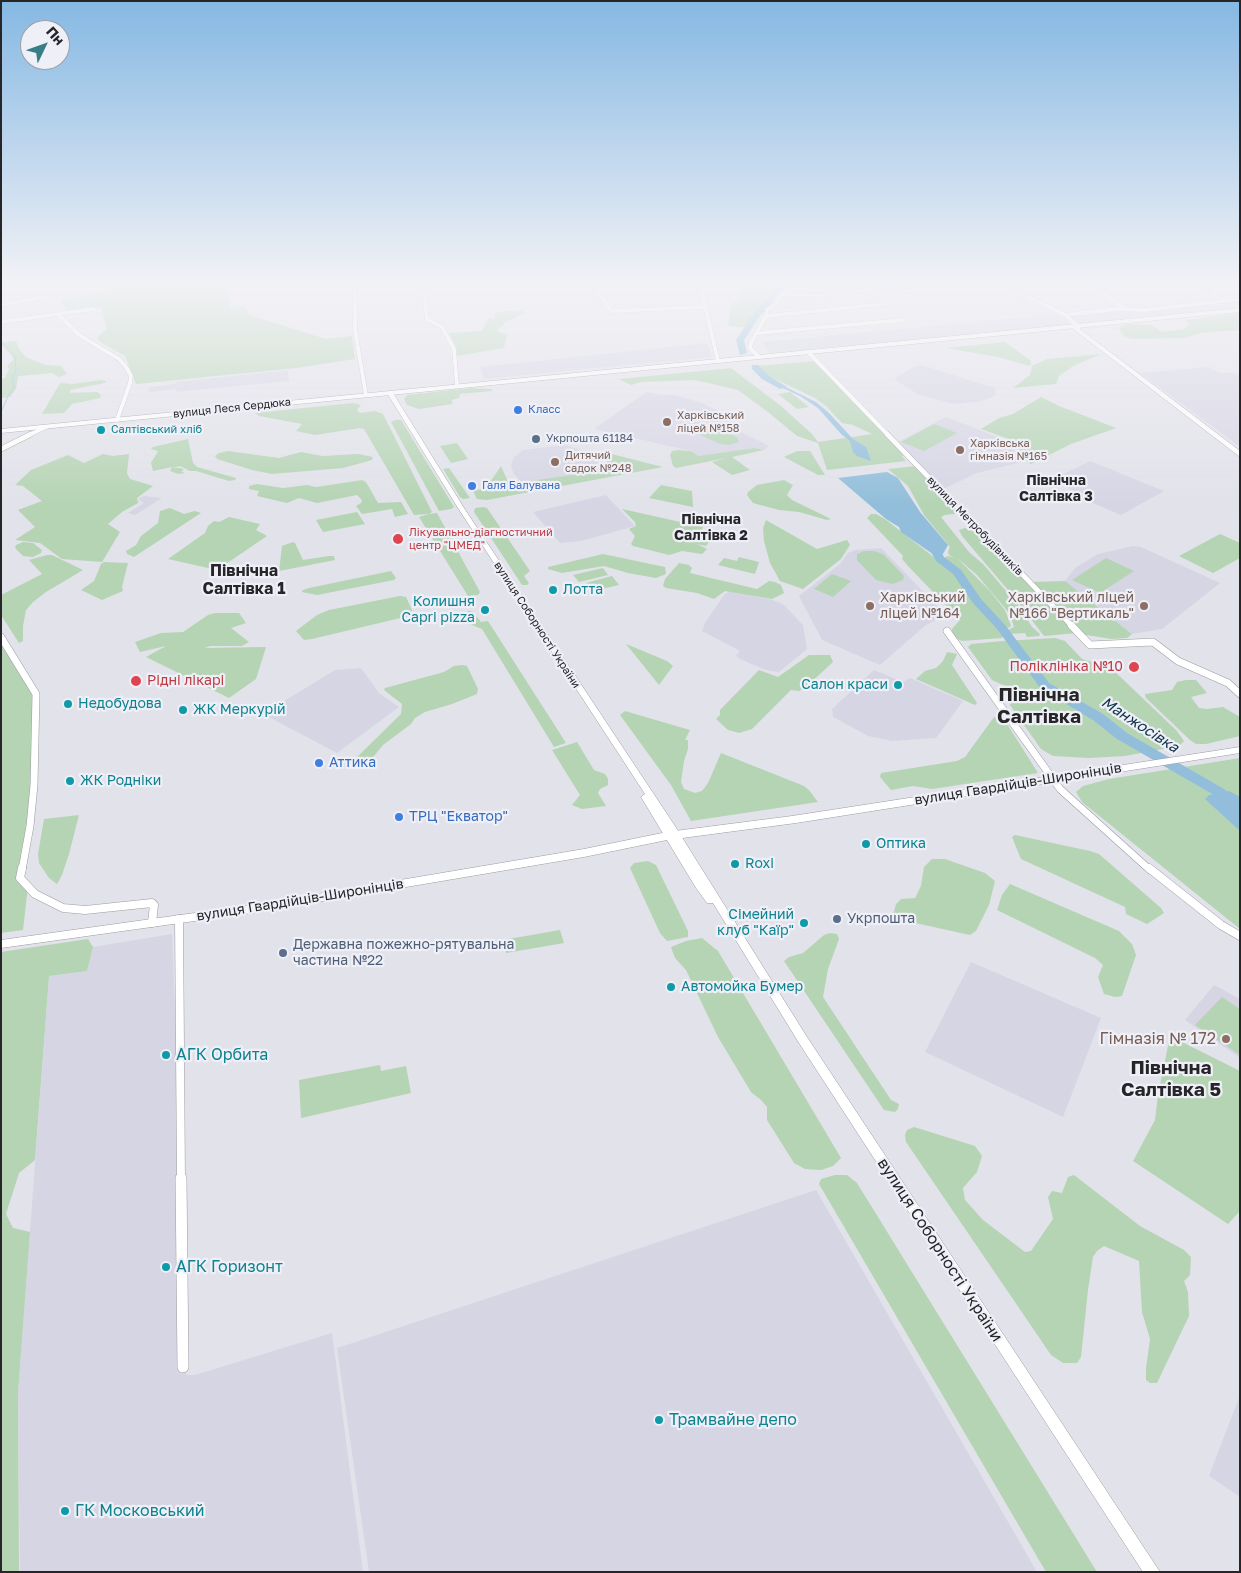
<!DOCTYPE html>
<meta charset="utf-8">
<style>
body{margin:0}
#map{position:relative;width:1241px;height:1573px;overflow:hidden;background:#e2e2ea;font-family:"Golos Text",sans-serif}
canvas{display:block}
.frame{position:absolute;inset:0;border:2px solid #262629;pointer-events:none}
.north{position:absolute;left:20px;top:20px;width:50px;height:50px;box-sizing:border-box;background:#efeff7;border:1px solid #9f9fa5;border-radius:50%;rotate:48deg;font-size:14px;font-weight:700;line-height:20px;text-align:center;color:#262629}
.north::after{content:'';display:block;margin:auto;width:18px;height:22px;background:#377e88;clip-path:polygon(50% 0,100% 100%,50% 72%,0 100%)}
</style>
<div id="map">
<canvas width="1241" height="1573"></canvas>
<div class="frame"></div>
<div class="north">Пн</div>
</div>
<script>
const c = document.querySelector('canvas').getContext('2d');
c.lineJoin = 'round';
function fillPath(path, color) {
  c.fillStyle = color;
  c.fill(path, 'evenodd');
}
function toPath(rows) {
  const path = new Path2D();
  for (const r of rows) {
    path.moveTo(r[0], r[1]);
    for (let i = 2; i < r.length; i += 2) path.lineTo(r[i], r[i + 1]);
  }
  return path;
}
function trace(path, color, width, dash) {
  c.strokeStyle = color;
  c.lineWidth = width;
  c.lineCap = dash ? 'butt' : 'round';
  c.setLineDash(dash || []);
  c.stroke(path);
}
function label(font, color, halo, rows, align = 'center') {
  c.font = font + ' "Golos Text",sans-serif';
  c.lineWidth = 4.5;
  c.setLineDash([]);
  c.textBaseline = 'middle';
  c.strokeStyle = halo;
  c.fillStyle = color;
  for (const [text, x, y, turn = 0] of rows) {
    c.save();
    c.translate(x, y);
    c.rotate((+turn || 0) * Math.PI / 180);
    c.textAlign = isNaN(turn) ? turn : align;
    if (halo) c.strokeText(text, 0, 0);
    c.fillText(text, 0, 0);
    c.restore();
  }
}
const built = toPath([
 [1240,301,1240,308,1080,324,1069,316],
 [1056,314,1071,325,770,353,762,342],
 [706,343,710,348,712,357,484,379,480,367],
 [921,365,995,388,996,395,982,401,955,404,919,395,894,379,913,367],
 [1208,367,1220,373,1235,373,1240,376,1240,447,1140,373],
 [288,370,289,381,176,392,176,389,149,392,149,387,176,384,176,382],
 [646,392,663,395,675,395,702,403,736,420,727,425,769,446,764,450,754,448,698,456,691,451,594,429],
 [946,417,1008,441,1022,462,977,473,943,489,898,442],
 [566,445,587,452,605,470,522,483,514,474,511,466,514,457,523,450],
 [1090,461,1164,491,1121,515,1093,503,1071,490,1057,477],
 [606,495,635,526,581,541,560,543,533,512],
 [144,496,162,498,135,515,128,513,144,503,138,499],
 [1133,546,1141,547,1220,583,1162,629,1132,634,1065,581,1075,568,1098,554],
 [881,548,946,615,926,625,880,665,822,640,799,596,840,564,848,553,855,550],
 [730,591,773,600,784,605,803,625,807,649,779,672,766,670,740,659,736,656,740,651,702,631,705,623,724,595],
 [361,668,379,693,399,707,337,753,263,714,335,670],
 [874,670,903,682,910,678,963,701,936,738,892,741,868,736,833,717,832,709],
 [172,934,181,1156,186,1375,195,1375,332,1333,363,1572,20,1572,18,1393,49,976,87,971,93,947],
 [971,962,1101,1018,1063,1117,925,1052],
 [1214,985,1240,999,1240,1058,1185,1020],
 [816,1190,1037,1572,369,1572,337,1348],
 [1240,1395,1240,1497,1209,1476]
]);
const green = toPath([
 [130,285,226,285,231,308,245,306,250,315,326,339,352,336,355,359,296,368,136,384,125,356,99,341,97,337,107,329,101,308,68,312,60,300],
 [742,285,776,285,745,327,728,326,731,306,738,299],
 [523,310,525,313,504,323,504,325,496,331,509,335,506,338,504,348,457,356,457,349,449,333,482,331,488,319,494,319,496,312],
 [1240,313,1240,330,1200,333,1185,338,1132,339,1124,336,1119,329,1122,325,1127,324,1152,325,1162,332,1184,329,1189,325,1186,320],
 [12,341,16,341,19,349,26,357,45,365,61,366,67,374,59,377,52,373,20,376,18,377,16,389,10,397,1,398,1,379,5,378,9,369,7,366,13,360,13,357,1,344],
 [1005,342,1031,361,1030,366,998,357,946,348],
 [1101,354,1073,366,1059,376,1056,384,1013,388,1030,375,1032,366,1047,359],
 [817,361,906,455,902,456,906,461,827,470,818,443,797,436,768,412,738,390,695,380,641,382,631,385,619,379,731,368,781,406,812,434,818,442,872,434,853,425,842,423,826,406,815,398,769,376,756,366],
 [101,380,106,381,105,383,70,390,70,393,97,392,101,395,100,398,72,404,64,413,42,414,60,383,72,384],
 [472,388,492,389,492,391,460,394,459,398,452,400,452,404,419,409,407,405,404,399,407,395],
 [790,392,809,407,797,409,778,394],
 [1041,397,1059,406,1116,428,1071,444,1031,464,1027,461,1014,441,981,429,999,418,1013,414],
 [353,403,361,405,357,410,360,413,375,411,383,414,432,512,429,514,437,513,480,592,478,595,468,596,419,517,429,514,414,515,364,429,360,428,315,435,296,431,302,424,259,416,255,413],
 [395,420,401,420,454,507,451,509,439,511,391,422],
 [934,424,957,433,924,451,901,442],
 [701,425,712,426,737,437,739,442,729,445,720,444,694,432,694,429],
 [188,439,193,463,197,467,236,478,235,480,229,481,196,471,190,471,180,466,173,468,181,468,184,470,181,471,185,473,178,474,170,471,172,467,153,471,151,463,158,451,151,449,153,447],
 [457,443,468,459,451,463,440,446],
 [754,448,764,450,732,457,750,470,732,475,712,462,726,458,676,468,673,466,670,455,672,451,678,450,691,451,698,456],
 [228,451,279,458,301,452,322,456,358,454,373,457,372,460,343,468,272,474,252,470,217,459,215,456,219,453],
 [600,451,663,467,487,500,477,499,473,491,486,488,501,466,509,484,615,469,596,452],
 [797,451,810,451,825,475,818,475,784,457],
 [103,454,113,456,129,454,127,473,130,479,153,486,137,498,138,503,122,512,108,524,120,532,102,562,62,559,40,543,15,540,35,527,18,510,42,501,23,486,15,485,31,470,68,455,84,463],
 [917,466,962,513,945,515,941,517,969,552,983,564,1018,605,1032,627,1040,634,1039,636,1027,637,1025,633,1010,634,1008,630,1014,627,1010,614,977,575,956,557,990,591,1005,610,1011,626,1007,629,996,627,1004,634,1002,638,962,641,955,638,952,633,952,629,960,620,908,566,902,559,903,556,867,518,871,514,876,514,885,519,940,562,947,556,954,557,949,555,948,552,950,547,924,515,908,486,888,469],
 [449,468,470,498,463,499,460,497,443,469],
 [362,480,366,482,378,503,401,502,408,514,395,517,392,509,362,514,356,506,361,503,362,500,357,495,317,503,299,498,287,503,257,496,259,491,249,489,249,486,257,484,283,488,307,485,316,487],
 [784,480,793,485,787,495,792,500,831,519,827,520,799,512,779,510,753,503,747,495,748,492,757,485],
 [661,485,692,491,693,507,649,498],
 [483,507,487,508,530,571,524,576,529,583,527,585,522,585,474,512,475,508],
 [170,508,184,514,195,511,201,513,134,557,127,554,126,551,136,545,141,536,158,523,160,511],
 [622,509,703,527,695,544,704,532,714,535,706,546,697,544,707,549,702,554,682,551,669,555,633,546,631,544,635,536,629,529,636,526,635,522],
 [357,512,365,524,323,532,316,520],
 [229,517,260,524,256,530,267,536,217,570,168,559,205,533,208,526,214,521,219,522],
 [766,520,817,549,847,540,850,545,841,559,803,589,780,581,770,563,764,541,763,528],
 [965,528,977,531,1077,633,1044,636,1014,597,962,536,959,530],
 [1220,534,1240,543,1240,558,1213,573,1179,556],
 [23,542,33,543,42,550,41,553,33,557,23,556,15,548,16,545],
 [293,542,295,543,303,560,329,556,334,556,335,560,279,571,282,546],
 [864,551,874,551,883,554,904,576,903,580,893,584,876,580,857,560,857,554],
 [603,554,665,567,666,574,656,578,628,573,604,566,562,573,548,569,548,567],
 [47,555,52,555,83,570,46,592,33,602,26,610,23,626,23,641,19,643,1,615,1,595,42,574,29,560],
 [739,557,759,562,755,574,718,565,724,558,737,561],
 [1106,558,1134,571,1100,593,1072,580],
 [104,562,128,563,122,587,123,591,102,600,81,590,94,581,101,564],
 [679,563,689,565,692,568,690,573,757,589,769,581,775,582,781,585,784,593,772,599,725,591,714,599,697,593,666,588,663,586,665,579],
 [603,568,608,575,579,582,573,575],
 [391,571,396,578,394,580,317,595,302,592,303,590,309,588],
 [832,574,851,581,833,597,814,589],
 [612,576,619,585,593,591,586,583],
 [1065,581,1132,634,1127,638,1112,639,1080,634,1030,582],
 [400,596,406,597,412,610,409,616,312,639,304,640,296,631,317,615,329,610],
 [468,611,472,611,481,622,488,621,566,743,554,747,482,629,472,625,463,614],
 [215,613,239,613,246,623,231,628,249,642,242,646,210,646,205,648,266,647,256,679,229,698,146,657,166,646,140,652,135,642,161,633,183,632,208,615],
 [1,637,36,694,34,785,20,878,28,886,23,930,1,933],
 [1055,638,1065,641,1082,659,1110,667,1177,731,1184,741,1179,746,1125,756,1089,758,1053,756,1041,749,1010,705,1013,695,1005,686,992,680,968,647,971,644,1003,641],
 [626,644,667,661,673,666,659,685],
 [947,652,957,654,952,665,977,703,975,705,916,679,925,671,936,668,943,661],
 [809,655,830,655,833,662,807,686,799,691,791,690,752,729,739,733,728,730,716,719,720,715,720,710,759,670,778,677],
 [462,665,467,666,478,689,477,694,452,704,425,712,415,718,411,724,383,745,370,761,371,764,367,769,353,764,353,761,401,714,402,704,384,690,385,688,444,672,454,666],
 [1186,680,1196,680,1207,693,1191,697,1199,708,1207,709,1223,707,1240,717,1240,736,1206,744,1196,744,1190,740,1146,698,1145,694,1172,690,1177,682],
 [625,711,690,730,685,740,688,740,688,749,684,761,681,782,684,789,695,793,702,791,708,783,721,753,804,786,809,790,818,802,691,821,671,785,620,715],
 [994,717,1003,718,1007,724,1038,773,932,789,913,786,891,790,880,777,881,773,957,761,965,757],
 [577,742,594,770,605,774,608,779,608,785,600,789,598,793,606,806,582,809,572,805,580,795,552,750],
 [1240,758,1240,929,1082,802,1076,792,1083,786,1109,779],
 [79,815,69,854,62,875,57,884,49,878,39,863,38,854,44,819],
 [1015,835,1090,851,1099,854,1161,908,1164,913,1147,924,1126,914,1125,907,1021,859,1012,837],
 [932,859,945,859,985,873,995,881,989,905,976,931,970,935,897,919,893,915,896,904,901,899,915,898,921,886,924,867],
 [648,861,656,865,688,931,688,937,667,941,660,933,630,868,634,863],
 [1010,884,1119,931,1132,944,1136,955,1122,996,1115,997,1104,994,1098,977,1103,965,1095,958,997,910,1002,895],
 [560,930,564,943,506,953,503,940],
 [830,933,837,934,839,939,828,969,823,997,891,1100,899,1104,898,1109,895,1112,884,1110,784,961,789,957,803,953,824,935],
 [702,938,718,951,841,1158,833,1166,821,1170,805,1169,794,1163,767,1120,767,1107,761,1100,751,1092,718,1037,686,970,675,958,671,947,686,941],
 [88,939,93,947,87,971,49,976,35,1160,19,1173,6,1214,13,1228,30,1232,18,1393,19,1572,1,1572,1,952],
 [1222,997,1240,1009,1240,1055,1195,1025],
 [1170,1036,1240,1071,1240,1211,1228,1224,1133,1161,1155,1120,1158,1095],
 [380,1065,381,1071,406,1066,411,1093,301,1118,299,1080],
 [914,1127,975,1146,982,1156,977,1172,963,1188,965,1200,983,1220,1025,1252,1031,1251,1053,1219,1048,1197,1052,1191,1062,1193,1068,1177,1074,1175,1140,1226,1184,1250,1191,1257,1190,1275,1184,1281,1188,1292,1189,1316,1157,1383,1150,1383,1146,1380,1146,1368,1150,1339,1142,1312,1139,1261,1104,1246,1097,1251,1093,1257,1088,1290,1081,1357,1077,1363,1063,1363,1051,1355,906,1142,905,1135,907,1130],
 [835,1175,847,1175,857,1183,1097,1572,1046,1572,819,1184,821,1179]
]);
const water = toPath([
 [767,378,816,402,829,413,853,439,866,447,871,461,857,456,853,452,850,441,841,434,818,408,800,396,765,380],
 [887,472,898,478,920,512,948,545,940,559,901,532,899,527,886,519,838,478],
 [1229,791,1240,797,1240,831,1205,799,1209,795]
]);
const stream = toPath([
 [1,412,9,394,14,388,12,380,16,370,15,356,2,342]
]);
const river = toPath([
 [778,285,786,285,757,320,744,340,747,353,740,355,736,340,751,317,778,285],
 [752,365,758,365,768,375,787,387,780,389,762,379,752,369,752,365],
 [931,540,935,541,944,557,961,570,981,599,1005,625,1049,683,1103,714,1127,733,1224,789,1240,803,1240,816,1235,814,1214,795,1117,739,1093,720,1041,689,997,629,973,603,953,574,936,561,926,543,931,540]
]);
const minorFar4 = toPath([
 [240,285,237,291,241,292],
 [355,285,355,330,366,395],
 [423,285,427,319,442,327,454,349,457,386],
 [593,285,611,311,705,307],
 [698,285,702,293,718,361],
 [1005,285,1065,315,1079,327],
 [1119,285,1095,287,1126,309],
 [1197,285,1225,300],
 [783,294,820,296,828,293,915,286],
 [1,305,44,297],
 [58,314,79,335,119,359,126,367,131,376,130,383,117,420],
 [1065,315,1117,309,1145,310,1240,299],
 [766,316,885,304],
 [1,322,94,309],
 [758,333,903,320],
 [808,352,888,435],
 [759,357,750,348,751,343,766,316,767,310,775,305,788,285],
 [29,435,46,427]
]);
const minorFar3 = toPath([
 [887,434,1072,626],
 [1,449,31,434]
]);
const minorFar2 = toPath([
 [1071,625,1090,645,1153,642,1178,661,1228,683,1240,694],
 [947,631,1060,789,1150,870],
 [1,637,36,694,34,785,30,826,22,870]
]);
const minorFar1 = toPath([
 [22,868,20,878,35,894,63,908,85,910,152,903,154,905,152,923],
 [1149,868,1221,925,1240,936],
 [179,919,181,1179]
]);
const minor = toPath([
 [181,1178,183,1367]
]);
const tertiary = toPath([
 [390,391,393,393,464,508,673,823,807,1037,1160,1572,1143,1572,799,1043,713,903,707,903,696,888,641,797,645,794,458,508,387,393,390,391]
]);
const secondary = toPath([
 [1072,326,1076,326,1240,451,1240,457,1072,328,1072,326],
 [1240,747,1240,753,796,823,667,840,584,857,252,913,1,948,1,940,252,905,584,849,667,832,792,816,1240,747]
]);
const primary = toPath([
 [1240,308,1240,312,1,433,1,429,1240,308]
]);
const markers = [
 [518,410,5,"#3f7fe0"],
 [667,422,5,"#8d6e63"],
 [101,430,5,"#0f9aa8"],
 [536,439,5,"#5c6f8a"],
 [960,450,5,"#8d6e63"],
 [555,462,5,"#8d6e63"],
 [472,486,5,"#3f7fe0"],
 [398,539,6,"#e0444e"],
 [553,590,5,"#0f9aa8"],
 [870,606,5,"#8d6e63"],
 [1144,606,5,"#8d6e63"],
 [485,610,5,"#0f9aa8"],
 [1134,667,6,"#e0444e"],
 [136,681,6,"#e0444e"],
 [898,685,5,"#0f9aa8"],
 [68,704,5,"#0f9aa8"],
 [183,710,5,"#0f9aa8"],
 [319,763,5,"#3f7fe0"],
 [70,781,5,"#0f9aa8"],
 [399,817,5,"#3f7fe0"],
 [866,844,5,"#0f9aa8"],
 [735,864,5,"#0f9aa8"],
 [837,919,5,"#5c6f8a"],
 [804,923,5,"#0f9aa8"],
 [283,953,5,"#5c6f8a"],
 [671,987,5,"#0f9aa8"],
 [1226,1039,5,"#8d6e63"],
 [166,1055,5,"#0f9aa8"],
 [166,1267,5,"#0f9aa8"],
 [659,1420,5,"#0f9aa8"],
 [65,1511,5,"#0f9aa8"]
];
const farStreetnames = [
 ["вулиця Леся Сердюка",232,408,-6],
 ["вулиця Метробудівників",975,526,46],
 ["вулиця Соборності України",537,625,57]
];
const farShopnames = [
 ["Класс",528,410],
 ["Галя Балувана",482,486]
];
const farEducationnames = [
 ["Харківський",677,416],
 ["ліцей №158",677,429],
 ["Харківська",970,444],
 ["гімназія №165",970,457],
 ["Дитячий",565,456],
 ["садок №248",565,469]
];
const farCulturenames = [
 ["Салтівський хліб",111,430]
];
const farServicenames = [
 ["Укрпошта 61184",546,439]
];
const farHealthnames = [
 ["Лікувально-діагностичний",409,533],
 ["центр \"ЦМЕД\"",409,546]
];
const farQuarternames = [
 ["Північна",1056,481],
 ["Салтівка 3",1056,497],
 ["Північна",711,520],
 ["Салтівка 2",711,536]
];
const cultureNames = [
 ["Лотта",563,590],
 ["Колишня",475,602,"right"],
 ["Capri pizza",475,618,"right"],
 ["Салон краси",888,685,"right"],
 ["Недобудова",78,704],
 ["ЖК Меркурій",193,710],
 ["ЖК Родніки",80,781],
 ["Оптика",876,844],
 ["Roxi",745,864],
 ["Сімейний",794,915,"right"],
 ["клуб \"Каїр\"",794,931,"right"],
 ["Автомойка Бумер",681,987]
];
const educationNames = [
 ["Харківський",880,598],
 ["ліцей №164",880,614],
 ["Харківський ліцей",1134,598,"right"],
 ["№166 \"Вертикаль\"",1134,614,"right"]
];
const healthNames = [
 ["Поліклініка №10",1123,667],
 ["Рідні лікарі",147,681,"left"]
];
const shopNames = [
 ["Аттика",329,763],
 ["ТРЦ \"Екватор\"",409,817]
];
const streetNames = [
 ["вулиця Гвардійців-Широнінців",1018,784,-9],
 ["вулиця Гвардійців-Широнінців",300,900,-9]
];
const serviceNames = [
 ["Укрпошта",847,919],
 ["Державна пожежно-рятувальна",293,945],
 ["частина №22",293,961]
];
const waterNames = [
 ["Манжосівка",1140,725,33]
];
const quarterNames = [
 ["Північна",244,571],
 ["Салтівка 1",244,589]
];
const nearEducationnames = [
 ["Гімназія № 172",1216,1039]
];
const nearCulturenames = [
 ["АГК Орбита",176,1055],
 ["АГК Горизонт",176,1267],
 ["Трамвайне депо",669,1420],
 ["ГК Московський",75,1511]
];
const nearStreetnames = [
 ["вулиця Соборності України",940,1250,57]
];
const districtNames = [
 ["Північна",1039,695],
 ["Салтівка",1039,717]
];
const nearQuarternames = [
 ["Північна",1171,1068],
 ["Салтівка 5",1171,1090]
];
fillPath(built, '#d6d5e4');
fillPath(green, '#b5d4b4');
fillPath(water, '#92bedb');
trace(stream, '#92bedb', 1);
fillPath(river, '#92bedb');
trace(minorFar4, '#9c9ba3', 4.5);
trace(minorFar3, '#9c9ba3', 6);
trace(minorFar2, '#9c9ba3', 8);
trace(minorFar1, '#9c9ba3', 9);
trace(minor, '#9c9ba3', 12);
trace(tertiary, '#9c9ba3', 1);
trace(secondary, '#9c9ba3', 1);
trace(primary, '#9c9ba3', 1);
trace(minorFar4, '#fff', 4);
trace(minorFar3, '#fff', 5);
trace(minorFar2, '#fff', 7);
trace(minorFar1, '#fff', 8);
trace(minor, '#fff', 11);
fillPath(tertiary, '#fff');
fillPath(secondary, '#fff');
fillPath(primary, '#fff');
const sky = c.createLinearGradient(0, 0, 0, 505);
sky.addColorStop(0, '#85b8e3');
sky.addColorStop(0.56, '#f2f2f6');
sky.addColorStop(1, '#f2f2f600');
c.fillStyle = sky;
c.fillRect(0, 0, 1241, 505);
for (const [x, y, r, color] of markers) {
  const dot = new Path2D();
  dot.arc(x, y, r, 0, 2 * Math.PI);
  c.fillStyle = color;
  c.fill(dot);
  trace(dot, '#efeff7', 2);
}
label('11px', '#262629', '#efeff7', farStreetnames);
label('11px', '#366cbe', '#efeff7', farShopnames, 'left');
label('11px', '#785e54', '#efeff7', farEducationnames, 'left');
label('11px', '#0d838f', '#efeff7', farCulturenames, 'left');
label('11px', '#4e5e75', '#efeff7', farServicenames, 'left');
label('11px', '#be3a42', '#efeff7', farHealthnames, 'left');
label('bold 14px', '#262629', '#efeff7', farQuarternames);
label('14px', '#0d838f', '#efeff7', cultureNames, 'left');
label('14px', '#785e54', '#efeff7', educationNames, 'left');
label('14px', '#be3a42', '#efeff7', healthNames, 'right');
label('14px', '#366cbe', '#efeff7', shopNames, 'left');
label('14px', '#262629', '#efeff7', streetNames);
label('14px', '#4e5e75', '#efeff7', serviceNames, 'left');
label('italic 15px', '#0f3348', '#efeff7', waterNames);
label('bold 16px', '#262629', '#efeff7', quarterNames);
label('16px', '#785e54', '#efeff7', nearEducationnames, 'right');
label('16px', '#0d838f', '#efeff7', nearCulturenames, 'left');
label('16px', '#262629', '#efeff7', nearStreetnames);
label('bold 19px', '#262629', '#efeff7', districtNames);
label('bold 19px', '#262629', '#efeff7', nearQuarternames);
</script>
